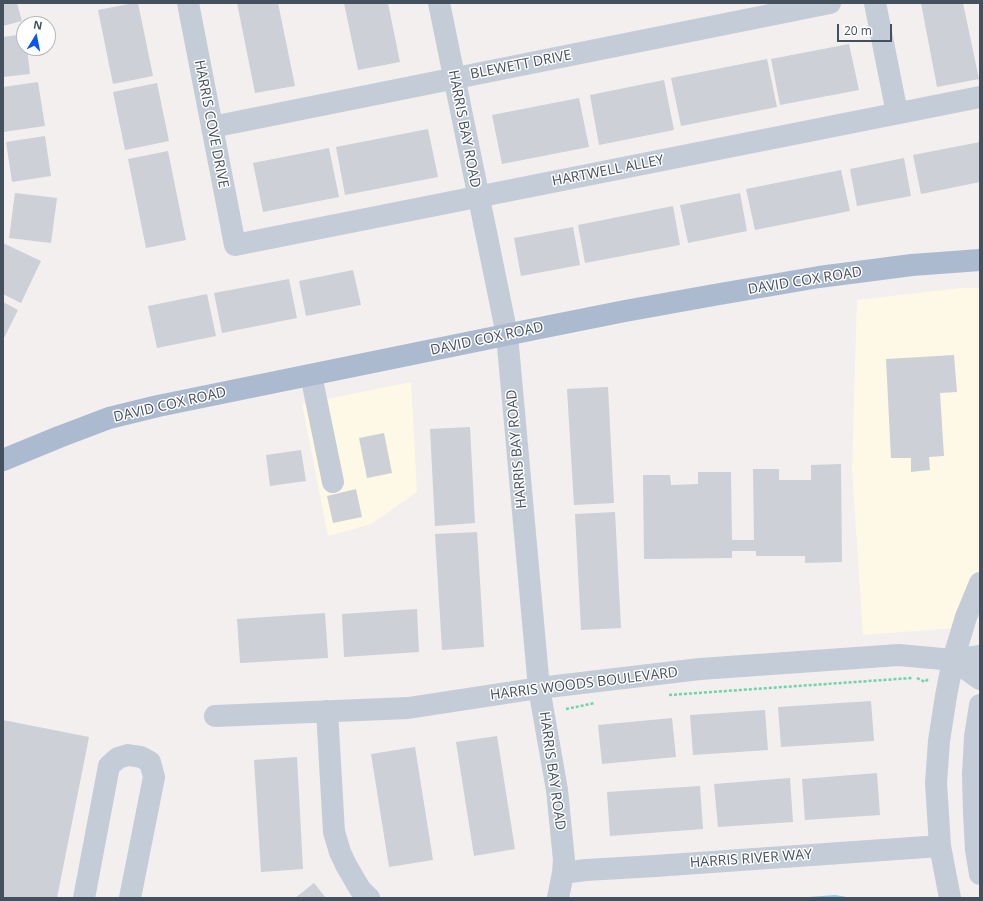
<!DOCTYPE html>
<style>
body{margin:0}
#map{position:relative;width:983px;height:901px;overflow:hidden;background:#f2efee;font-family:"Open Sans",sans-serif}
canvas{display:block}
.frame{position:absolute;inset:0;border:4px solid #45505e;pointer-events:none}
.north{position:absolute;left:16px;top:16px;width:40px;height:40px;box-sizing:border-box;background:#fff;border:1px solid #b5b9bf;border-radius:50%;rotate:10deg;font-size:11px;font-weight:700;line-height:16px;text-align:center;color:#45505e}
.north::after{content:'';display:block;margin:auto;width:14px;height:18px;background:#0856f2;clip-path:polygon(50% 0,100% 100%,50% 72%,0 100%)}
.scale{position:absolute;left:837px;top:24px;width:55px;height:18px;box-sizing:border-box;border:2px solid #45505e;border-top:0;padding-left:5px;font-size:12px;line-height:14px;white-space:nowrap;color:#45505e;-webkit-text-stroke:3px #fff;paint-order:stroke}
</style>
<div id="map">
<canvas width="983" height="901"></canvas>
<div class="frame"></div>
<div class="north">N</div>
<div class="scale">20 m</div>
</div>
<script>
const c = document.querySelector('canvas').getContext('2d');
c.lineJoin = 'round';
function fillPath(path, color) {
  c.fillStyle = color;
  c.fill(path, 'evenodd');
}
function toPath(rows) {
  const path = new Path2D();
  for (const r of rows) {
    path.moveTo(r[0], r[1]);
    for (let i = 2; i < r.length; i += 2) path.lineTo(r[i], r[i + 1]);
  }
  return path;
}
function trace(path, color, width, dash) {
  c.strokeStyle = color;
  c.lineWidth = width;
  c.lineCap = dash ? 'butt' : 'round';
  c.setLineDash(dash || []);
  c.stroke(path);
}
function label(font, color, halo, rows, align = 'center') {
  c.font = font + ' "Open Sans",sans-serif';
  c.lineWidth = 3;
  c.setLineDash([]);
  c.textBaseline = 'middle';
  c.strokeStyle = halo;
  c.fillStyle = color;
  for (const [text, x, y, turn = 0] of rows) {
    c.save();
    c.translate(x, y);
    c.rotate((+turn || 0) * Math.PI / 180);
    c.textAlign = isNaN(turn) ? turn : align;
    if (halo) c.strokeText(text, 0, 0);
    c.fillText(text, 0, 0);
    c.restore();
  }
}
const commercial = toPath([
 [961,288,980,288,980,569,956,628,863,635,852,468,857,300],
 [411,382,417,492,371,524,328,536,302,404]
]);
const water = toPath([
 [835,895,852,898,796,898]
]);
const building = toPath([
 [3,3,17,3,22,21,3,26],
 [134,3,138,3,153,76,113,84,98,10],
 [237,3,278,3,295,86,255,93],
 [344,3,388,3,400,62,358,70],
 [921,3,963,3,979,79,937,87],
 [24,34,24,48,27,48,30,74,3,77,3,37],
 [849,44,859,90,780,105,771,59],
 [767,59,777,107,681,126,671,78],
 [664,80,674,130,599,145,590,95],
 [38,82,45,126,3,132,3,87],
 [157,83,169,141,125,150,113,92],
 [579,98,589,147,502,164,492,115],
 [428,129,438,177,345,195,336,147],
 [45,136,51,176,12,182,6,142],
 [980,142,980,182,921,194,913,155],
 [329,148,339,197,263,212,253,163],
 [168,151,186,240,146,248,128,159],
 [904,158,911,196,857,206,850,169],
 [841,170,850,211,755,230,746,189],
 [15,193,57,198,51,243,9,238],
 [740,193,747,231,688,243,680,205],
 [673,206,680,245,585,263,578,225],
 [573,227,580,265,521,276,514,238],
 [3,243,41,261,21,303,3,294],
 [353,270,361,305,306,316,299,281],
 [289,279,297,318,222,333,214,293],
 [207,294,216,336,157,348,148,306],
 [3,302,18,310,3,340],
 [954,355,957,392,940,393,944,456,929,457,930,470,911,472,911,458,891,458,886,359],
 [608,387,614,503,574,505,567,389],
 [470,427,475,523,435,526,430,429],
 [384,433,392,473,367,478,359,438],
 [301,450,306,481,270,486,266,455],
 [841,464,842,562,805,563,805,556,756,556,756,551,732,551,732,558,644,559,643,475,670,475,671,485,698,484,698,472,731,472,732,540,754,540,753,469,779,469,779,480,811,480,811,465],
 [356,489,362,517,333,523,327,496],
 [615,512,621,628,581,630,575,514],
 [477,532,484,647,442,650,435,534],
 [417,609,419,652,344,657,342,614],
 [325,613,328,658,240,663,237,619],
 [871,701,874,741,781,747,778,707],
 [765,710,768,750,693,755,690,715],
 [672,718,676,757,602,764,598,725],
 [3,720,89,737,57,898,3,898],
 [497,736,515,849,474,856,456,742],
 [415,747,433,860,389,867,371,754],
 [297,757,303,869,261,872,254,760],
 [877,773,880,815,805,820,802,779],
 [790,778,793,822,718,827,714,784],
 [700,786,703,829,610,836,607,792],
 [314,883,326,898,295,898]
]);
const path = toPath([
 [917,678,925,682,929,678],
 [669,695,912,678],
 [566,709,595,703]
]);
const minor = toPath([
 [188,3,235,245,980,97],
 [439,3,507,335,539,688,557,790,564,860,563,873,558,898],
 [875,3,897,113],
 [212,127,830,3],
 [311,375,333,482],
 [953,660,980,679],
 [980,705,975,737,973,774,974,813,976,850,980,874],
 [327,711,334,832,340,852,346,865,360,889,369,898],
 [215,716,408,708,539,688,700,669,899,655,953,660,980,656],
 [563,873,586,870,655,866,940,846],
 [84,898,109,766,118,758,128,755,141,757,150,762,154,777,130,898],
 [950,898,940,846,936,783,939,741,946,696,953,660,966,617,980,583]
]);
const major = toPath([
 [3,460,59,437,109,418,158,406,530,330,625,311,714,295,819,277,912,265,980,260]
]);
const streetNames = [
 ["BLEWETT DRIVE",521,65,-11],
 ["HARRIS COVE DRIVE",211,124,79],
 ["HARRIS BAY ROAD",464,129,79],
 ["HARTWELL ALLEY",608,171,-11],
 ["DAVID COX ROAD",805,281,-9],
 ["DAVID COX ROAD",487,339,-12],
 ["DAVID COX ROAD",170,405,-13],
 ["HARRIS BAY ROAD",517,449,-95],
 ["HARRIS WOODS BOULEVARD",584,684,-7],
 ["HARRIS BAY ROAD",552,771,82],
 ["HARRIS RIVER WAY",751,859,-4]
];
fillPath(commercial, '#fef9e7');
fillPath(water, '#82d1f4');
fillPath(building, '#cdd0d7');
trace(path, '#6ed4ac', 2.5, [3, 2]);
trace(minor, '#c4ccd8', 22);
trace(major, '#acbad0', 22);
label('14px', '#45505e', '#fff', streetNames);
</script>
